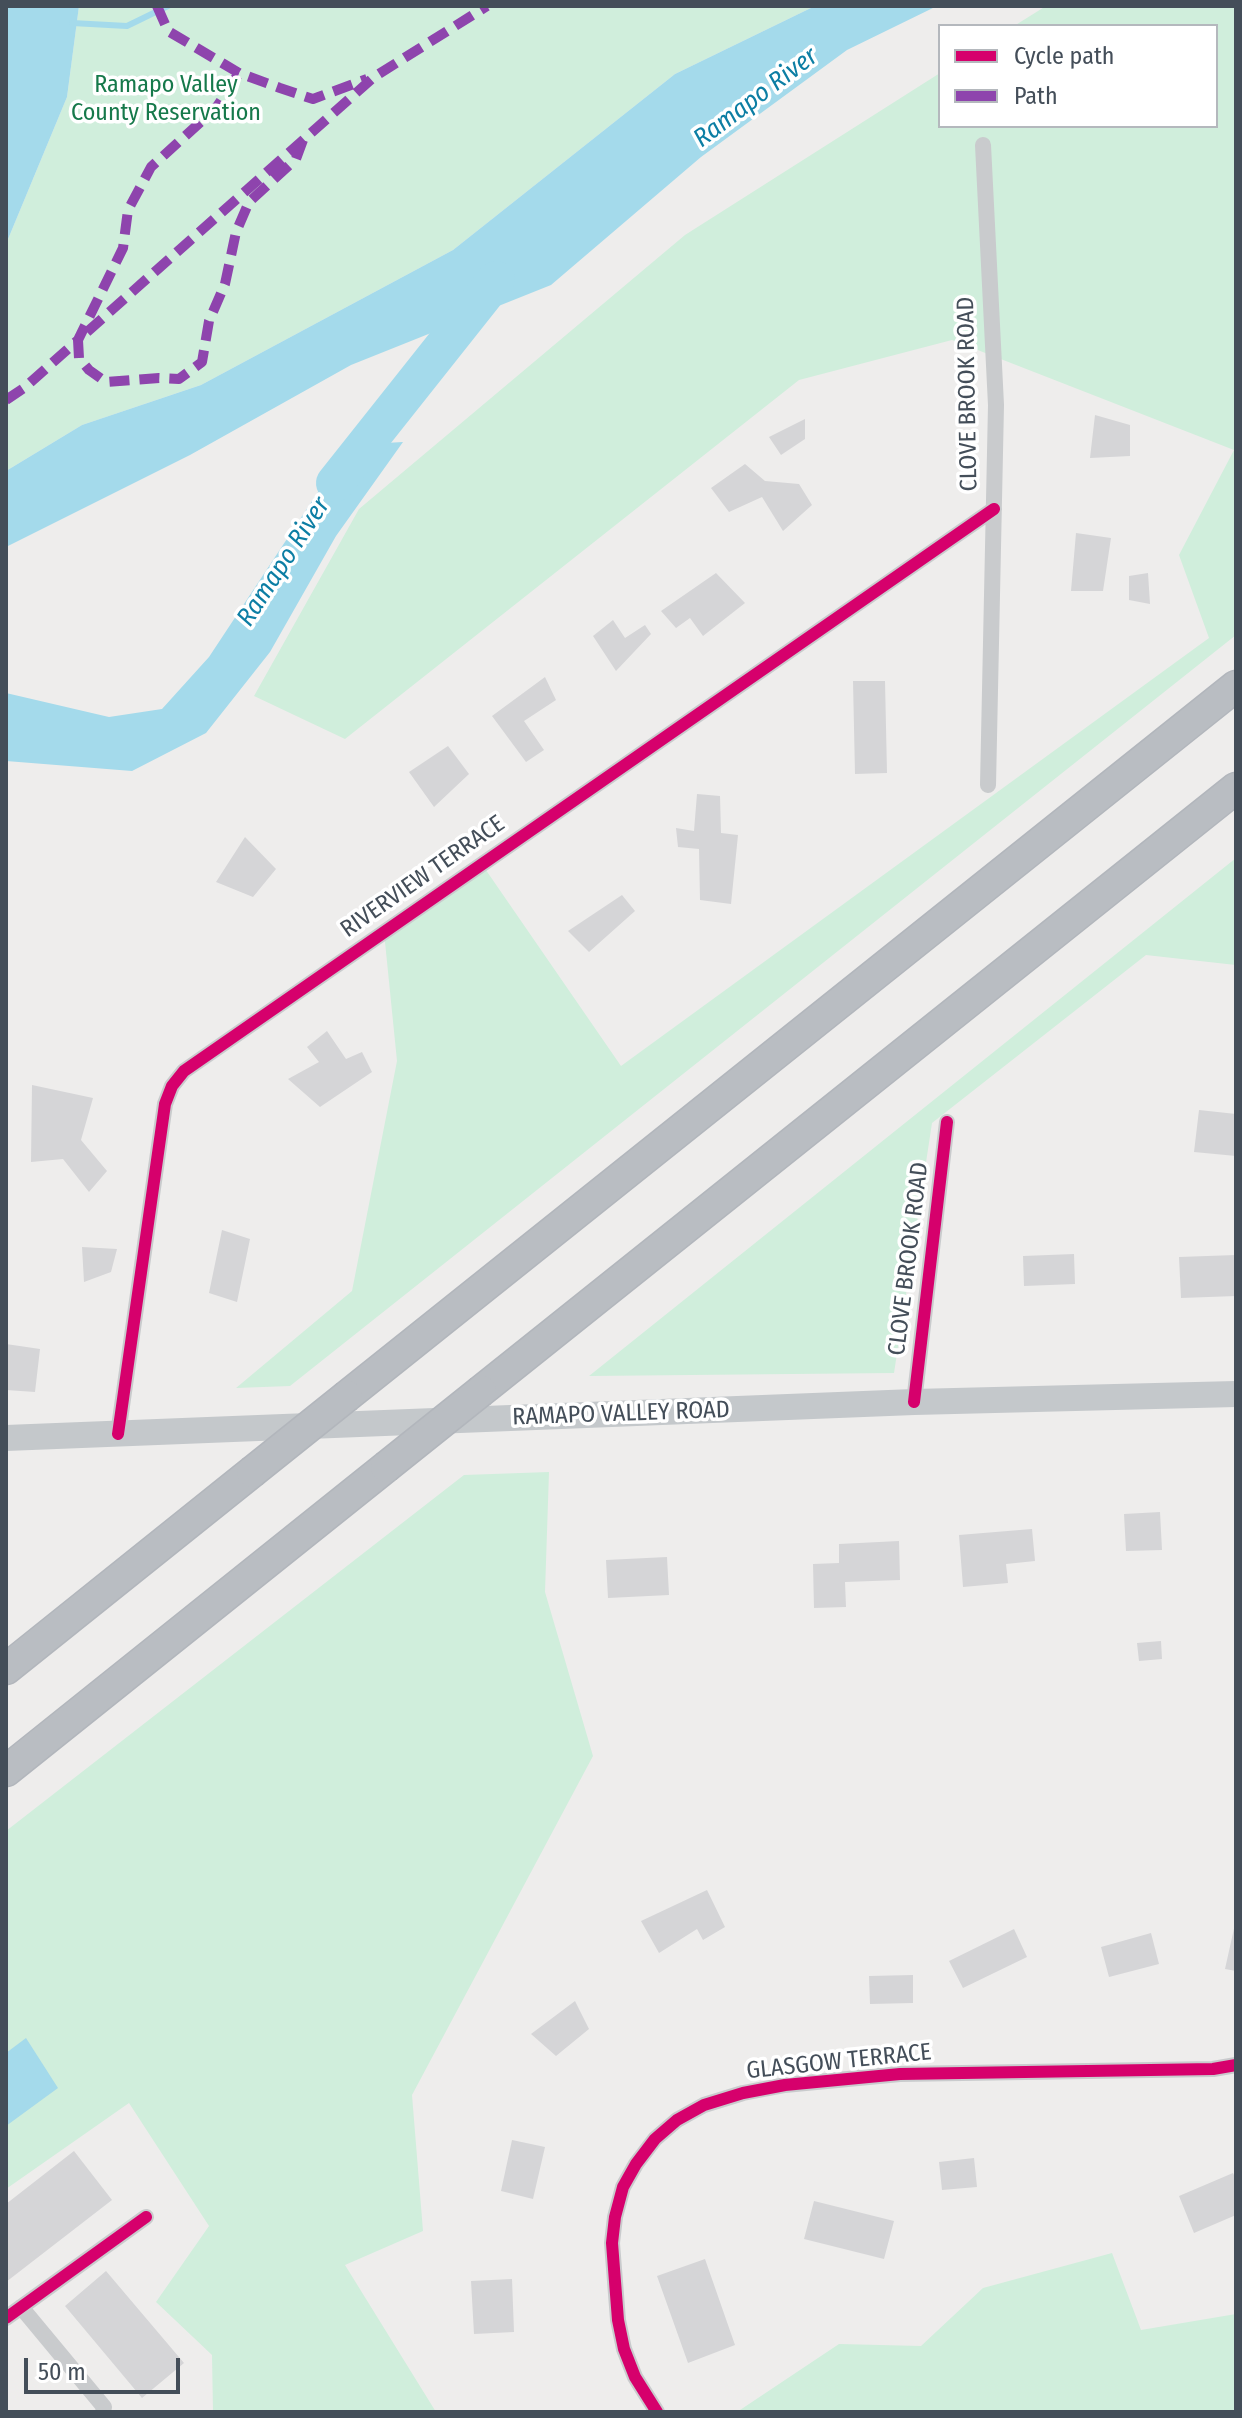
<!DOCTYPE html>
<style>
body{margin:0}
#map{position:relative;width:1242px;height:2418px;overflow:hidden;background:#eeedec;font-family:"Fira Sans Condensed",sans-serif}
canvas{display:block}
.frame{position:absolute;inset:0;border:8px solid #444e59;pointer-events:none}
.legend{position:absolute;left:938px;top:24px;width:280px;height:104px;box-sizing:border-box;background:#fff;border:2px solid #b4b8bd;margin:0;padding:10px 14px;list-style:none;font-size:24px;color:#444e59}
.legend li{display:flex;align-items:center;gap:16px;height:40px}
.legend b{width:40px;border:2px solid #b4b8bd}
.scale{position:absolute;left:24px;top:2358px;width:156px;height:36px;box-sizing:border-box;border:4px solid #444e59;border-top:0;padding-left:10px;font-size:24px;line-height:28px;white-space:nowrap;color:#444e59;-webkit-text-stroke:6px #fff;paint-order:stroke}
</style>
<div id="map">
<canvas width="1242" height="2418"></canvas>
<div class="frame"></div>
<ul class="legend">
<li><b style="height:10px;background:#d6006c"></b>Cycle path</li>
<li><b style="height:10px;background:#8e44ad"></b>Path</li>
</ul>
<div class="scale">50 m</div>
</div>
<script>
const c = document.querySelector('canvas').getContext('2d');
c.lineJoin = 'round';
function fillPath(path, color) {
  c.fillStyle = color;
  c.fill(path, 'evenodd');
}
function toPath(rows) {
  const path = new Path2D();
  for (const r of rows) {
    path.moveTo(r[0], r[1]);
    for (let i = 2; i < r.length; i += 2) path.lineTo(r[i], r[i + 1]);
  }
  return path;
}
function trace(path, color, width, dash) {
  c.strokeStyle = color;
  c.lineWidth = width;
  c.lineCap = dash ? 'butt' : 'round';
  c.setLineDash(dash || []);
  c.stroke(path);
}
function label(font, color, halo, rows, align = 'center') {
  c.font = font + ' "Fira Sans Condensed",sans-serif';
  c.lineWidth = 7;
  c.setLineDash([]);
  c.textBaseline = 'middle';
  c.strokeStyle = halo;
  c.fillStyle = color;
  for (const [text, x, y, turn = 0] of rows) {
    c.save();
    c.translate(x, y);
    c.rotate((+turn || 0) * Math.PI / 180);
    c.textAlign = isNaN(turn) ? turn : align;
    if (halo) c.strokeText(text, 0, 0);
    c.fillText(text, 0, 0);
    c.restore();
  }
}
const green = toPath([
 [79,6,815,6,675,74,453,250,201,385,82,425,6,471,6,244,67,97],
 [1046,6,1236,6,1236,635,290,1386,236,1388,352,1291,397,1061,384,932,479,860,621,1066,1209,638,1179,555,1234,450,952,340,799,380,345,739,254,696,359,509,685,235,940,73,940,126,1216,126,1216,26,1014,26],
 [1236,858,1236,965,1146,955,932,1123,894,1373,589,1376],
 [549,1472,545,1592,593,1756,412,2095,423,2231,345,2265,436,2412,213,2412,212,2355,156,2302,209,2226,129,2103,6,2189,6,1831,464,1475],
 [1112,2253,1141,2330,1236,2314,1236,2412,737,2412,839,2344,921,2346,983,2288]
]);
const water = toPath([
 [6,6,79,6,67,97,6,244],
 [815,6,937,6,847,50,701,157,551,285,351,365,190,455,6,547,6,471,82,425,201,385,453,250,675,74],
 [403,442,336,536,270,652,206,733,132,771,6,761,6,693,109,717,162,709,209,657,349,445],
 [26,2038,58,2088,6,2126,6,2053]
]);
const stream = toPath([
 [72,23,127,26,168,6]
]);
const river = toPath([
 [335,483,496,280]
]);
const building = toPath([
 [1095,415,1130,425,1130,456,1090,458],
 [805,419,805,439,781,455,769,437],
 [745,464,765,481,799,484,812,505,783,531,762,497,729,512,711,488],
 [1076,533,1111,538,1103,591,1071,591],
 [716,573,745,603,703,636,690,618,676,628,661,611],
 [1148,573,1150,604,1129,600,1129,576],
 [613,620,625,638,645,625,651,634,616,671,593,636],
 [545,677,556,700,524,721,544,750,526,762,492,716],
 [853,681,885,681,887,773,855,774],
 [448,746,469,774,434,807,409,772],
 [697,794,720,796,721,833,738,835,731,904,700,900,699,849,678,847,676,828,694,831],
 [245,837,276,869,253,897,216,882],
 [622,895,635,911,589,952,568,931],
 [327,1031,346,1059,362,1052,372,1072,320,1107,288,1079,319,1062,307,1047],
 [32,1085,93,1098,81,1140,107,1171,89,1192,63,1159,31,1162],
 [1199,1110,1236,1114,1236,1156,1194,1152],
 [222,1230,250,1239,237,1302,209,1293],
 [82,1247,117,1249,111,1272,84,1282],
 [1074,1254,1075,1284,1024,1286,1023,1256],
 [1236,1255,1236,1296,1181,1298,1179,1257],
 [6,1344,40,1349,35,1392,6,1390],
 [1160,1512,1162,1550,1126,1551,1124,1514],
 [1032,1529,1035,1561,1006,1564,1008,1583,963,1587,959,1535],
 [899,1541,900,1580,845,1582,846,1607,814,1608,813,1564,839,1563,839,1544],
 [667,1557,669,1595,608,1598,606,1560],
 [1161,1641,1162,1659,1139,1661,1137,1643],
 [707,1890,725,1927,703,1940,697,1929,659,1953,641,1921],
 [1235,1924,1236,1924,1236,1971,1225,1969],
 [1014,1929,1027,1957,963,1988,949,1961],
 [1151,1933,1159,1964,1109,1977,1101,1947],
 [913,1975,913,2003,870,2004,869,1976],
 [575,2001,589,2029,556,2056,531,2034],
 [512,2140,545,2147,533,2199,501,2191],
 [74,2151,112,2200,6,2282,6,2204],
 [974,2158,977,2187,942,2190,939,2162],
 [1233,2173,1236,2179,1236,2215,1194,2233,1179,2196],
 [814,2201,894,2221,884,2259,804,2239],
 [705,2259,735,2345,688,2363,657,2276],
 [106,2271,184,2363,142,2398,65,2306],
 [512,2279,514,2332,474,2334,471,2281]
]);
const minor = toPath([
 [983,145,996,405,988,785],
 [914,1402,947,1122],
 [118,1434,165,1104,172,1086,184,1071,994,509],
 [21,2307,104,2407,103,2412],
 [6,2318,146,2217],
 [657,2412,635,2377,624,2349,618,2320,612,2243,615,2217,623,2187,636,2164,655,2139,677,2120,704,2105,743,2093,785,2085,900,2074,1213,2069,1236,2065]
]);
const primary = toPath([
 [6,1438,914,1402,1236,1394]
]);
const motorway = toPath([
 [481,1391,1236,788],
 [347,1396,1236,686],
 [6,1669,252,1472],
 [6,1771,386,1467]
]);
const motorwayBridge = toPath([
 [386,1467,481,1391],
 [252,1472,347,1396]
]);
const quiet = toPath([
 [157,6,168,31,239,73,280,88,313,99,367,79],
 [303,140,296,159,249,202,236,232,225,284,209,321,202,362,179,379,159,378,106,382,89,370,79,358,78,340,374,77,487,6],
 [6,400,24,388,78,340,123,248,128,210,151,167,216,108,239,73]
]);
const cycleway = toPath([
 [914,1402,947,1122],
 [118,1434,165,1104,172,1086,184,1071,994,509],
 [6,2318,146,2217],
 [657,2412,635,2377,624,2349,618,2320,612,2243,615,2217,623,2187,636,2164,655,2139,677,2120,704,2105,743,2093,785,2085,900,2074,1213,2069,1236,2065]
]);
const parkNames = [
 ["Ramapo Valley",166,85],
 ["County Reservation",166,113]
];
const streetNames = [
 ["CLOVE BROOK ROAD",968,394,-91],
 ["RIVERVIEW TERRACE",423,877,-35],
 ["CLOVE BROOK ROAD",909,1259,-83],
 ["RAMAPO VALLEY ROAD",621,1414,-2],
 ["GLASGOW TERRACE",839,2062,-6]
];
const waterNames = [
 ["Ramapo River",756,98,-37],
 ["Ramapo River",284,562,-57]
];
fillPath(green, '#d0eedc');
fillPath(water, '#a4daeb');
trace(stream, '#a4daeb', 6);
trace(river, '#a4daeb', 38);
fillPath(building, '#d5d5d7');
trace(motorway, '#b2b6bc', 33);
trace(minor, '#c9cbcd', 16);
trace(primary, '#c4c8cb', 26);
trace(motorway, '#b9bdc2', 30);
trace(motorwayBridge, '#b2b6bc', 33, []);
trace(motorwayBridge, '#b9bdc2', 30);
trace(quiet, '#8e44ad', 10, [20, 10]);
trace(cycleway, '#d6006c', 12);
label('24px', '#16794b', '#fff', parkNames);
label('24px', '#444e59', '#fff', streetNames);
label('italic 26px', '#0c7ea4', '#fff', waterNames);
</script>
